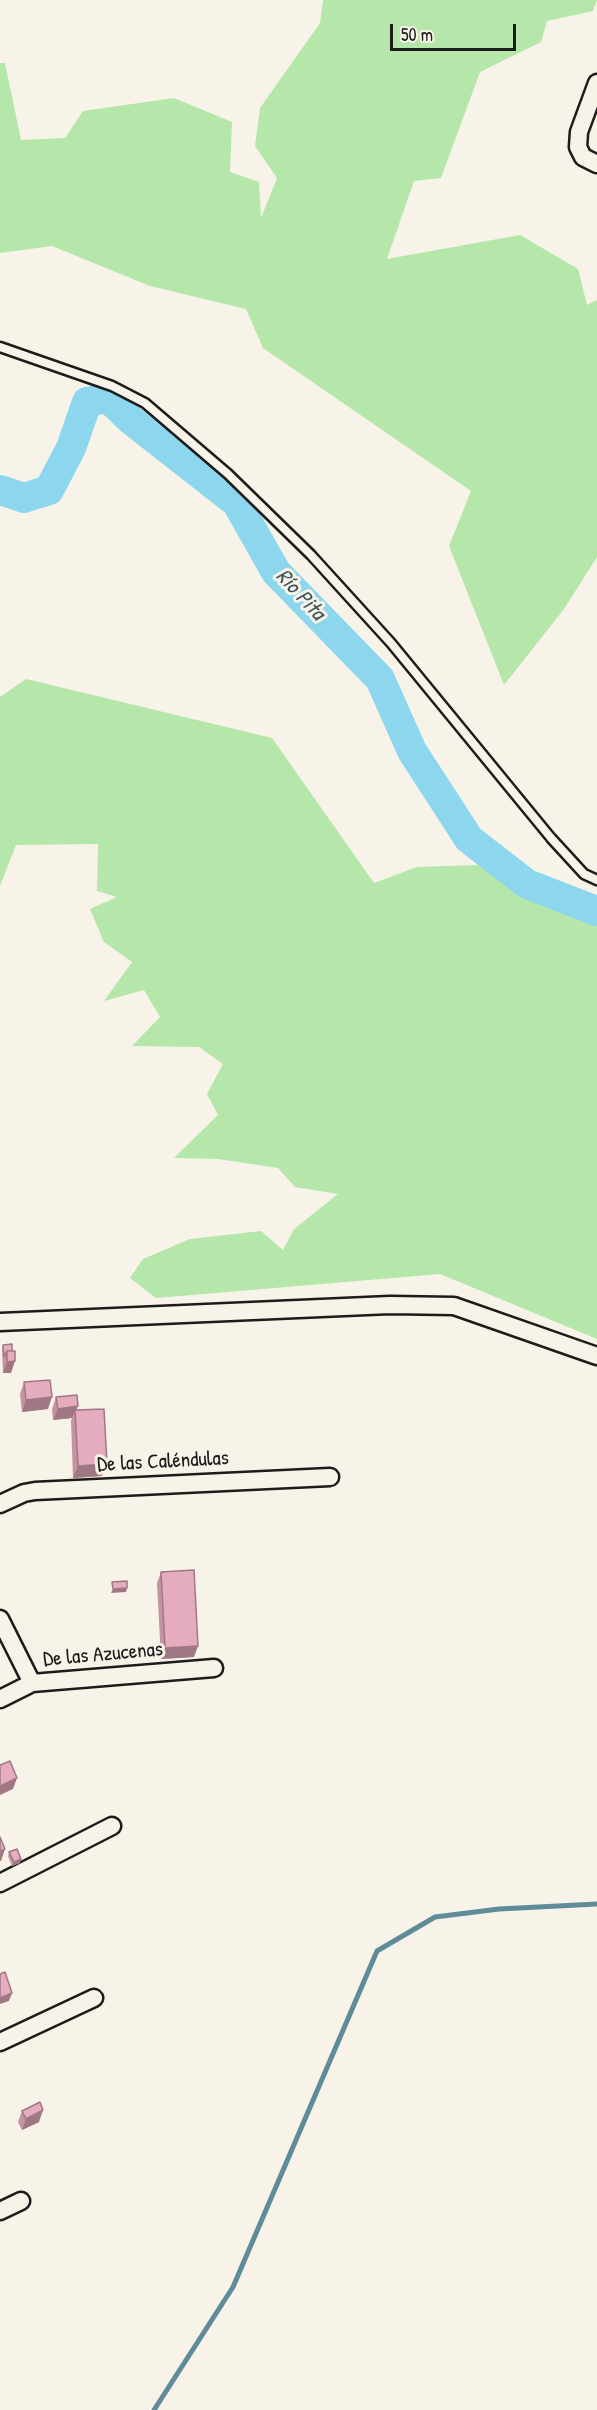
<!DOCTYPE html>
<meta charset="utf-8">
<style>
body{margin:0}
#map{position:relative;width:597px;height:2410px;overflow:hidden;background:#f7f3e8;font-family:"Patrick Hand",sans-serif}
canvas{display:block}
.scale{position:absolute;left:390px;top:24px;width:126px;height:27px;box-sizing:border-box;border:3px solid #1c1c1c;border-top:0;padding-left:8px;font-size:18px;line-height:21px;white-space:nowrap;color:#1c1c1c;-webkit-text-stroke:4px #f7f3e8;paint-order:stroke}
</style>
<div id="map">
<canvas width="597" height="2410"></canvas>
<div class="scale">50 m</div>
</div>
<script>
const c = document.querySelector('canvas').getContext('2d');
c.lineJoin = 'round';
function fillPath(path, color) {
  c.fillStyle = color;
  c.fill(path, 'evenodd');
}
function toPath(rows) {
  const path = new Path2D();
  for (const r of rows) {
    path.moveTo(r[0], r[1]);
    for (let i = 2; i < r.length; i += 2) path.lineTo(r[i], r[i + 1]);
  }
  return path;
}
function trace(path, color, width, dash) {
  c.strokeStyle = color;
  c.lineWidth = width;
  c.lineCap = dash ? 'butt' : 'round';
  c.setLineDash(dash || []);
  c.stroke(path);
}
function label(font, color, halo, rows, align = 'center') {
  c.font = font + ' "Patrick Hand",sans-serif';
  c.lineWidth = 6;
  c.setLineDash([]);
  c.textBaseline = 'middle';
  c.strokeStyle = halo;
  c.fillStyle = color;
  for (const [text, x, y, turn = 0] of rows) {
    c.save();
    c.translate(x, y);
    c.rotate((+turn || 0) * Math.PI / 180);
    c.textAlign = isNaN(turn) ? turn : align;
    if (halo) c.strokeText(text, 0, 0);
    c.fillText(text, 0, 0);
    c.restore();
  }
}
const green = toPath([
 [323,0,597,0,593,11,547,21,541,42,480,72,441,178,414,181,387,259,520,235,578,269,587,305,597,300,597,557,564,609,504,685,449,546,471,491,263,348,246,309,150,286,52,246,0,253,0,63,5,63,21,140,65,138,83,111,174,98,232,122,230,172,259,182,261,218,277,178,255,146,260,108,320,23],
 [26,679,272,738,374,883,417,867,478,865,530,893,597,924,597,1339,440,1274,156,1298,130,1278,143,1259,190,1239,261,1231,283,1250,294,1229,338,1194,295,1187,278,1168,218,1159,174,1158,218,1115,207,1094,223,1064,199,1047,132,1046,160,1017,144,990,104,1001,132,962,104,942,90,909,117,897,97,891,98,844,16,845,0,886,0,697]
]);
const stream = toPath([
 [154,2410,233,2287,377,1951,435,1917,499,1909,597,1904]
]);
const river = toPath([
 [0,490,24,498,49,490,71,448,87,402,108,398,131,420,237,503,276,572,380,679,412,751,469,839,527,884,597,911]
]);
const lane = toPath([
 [0,347,112,386,145,403,228,474,311,555,391,643,551,838,584,874,597,880]
]);
const street = toPath([
 [597,83,579,132,578,147,583,157,597,164],
 [0,1322,390,1305,454,1306,597,1356],
 [0,1504,24,1493,35,1491,330,1477],
 [0,1619,32,1683],
 [0,1699,32,1683,214,1668],
 [0,1883,112,1826],
 [0,2042,94,1998],
 [0,2211,21,2201]
]);
const wall = toPath([
 [12,1344,11,1373,3,1373,2,1349,3,1345],
 [24,1382,48,1409,22,1412,20,1394],
 [56,1397,77,1410,102,1476,73,1478,71,1421,72,1418,53,1420,52,1409],
 [161,1572,194,1657,161,1659,157,1583],
 [9,1852,20,1863,12,1866,8,1856],
 [22,2111,39,2122,22,2130,18,2122]
]);
const shadedWall = toPath([
 [15,1361,11,1373,3,1373,7,1362],
 [52,1397,48,1409,22,1412,26,1400],
 [78,1406,75,1414,75,1410,72,1418,53,1420,58,1409],
 [107,1464,102,1476,73,1478,78,1466],
 [127,1588,126,1592,111,1593,113,1589],
 [198,1646,194,1657,161,1659,165,1648],
 [17,1778,13,1789,0,1795,0,1786],
 [5,1849,1,1861,0,1861,0,1851],
 [21,1859,20,1863,12,1866,14,1862],
 [12,1993,9,2001,0,2004,0,1998],
 [43,2110,39,2122,22,2130,26,2119]
]);
const building = toPath([
 [12,1344,12,1351,7,1351,4,1357,3,1345,12,1344],
 [7,1351,15,1351,15,1361,7,1362,7,1351],
 [50,1380,52,1397,26,1400,24,1382,50,1380],
 [77,1395,78,1406,58,1409,56,1397,77,1395],
 [104,1409,107,1464,78,1466,75,1410,104,1409],
 [194,1570,198,1646,165,1648,161,1572,194,1570],
 [127,1581,127,1588,113,1589,112,1582,127,1581],
 [10,1761,17,1778,0,1786,0,1765,10,1761],
 [0,1837,5,1849,0,1851,0,1837],
 [17,1849,21,1859,14,1862,9,1852,17,1849],
 [5,1972,12,1993,0,1998,0,1974,5,1972],
 [40,2102,43,2110,26,2119,22,2111,40,2102]
]);
const streetNames = [
 ["De las Caléndulas",163,1462,-3],
 ["De las Azucenas",103,1655,-5]
];
const waterNames = [
 ["Río Pita",300,595,47]
];
fillPath(green, '#b4e7a9');
trace(stream, '#608c9a', 5);
trace(river, '#8dd7ee', 30);
trace(lane, '#1c1c1c', 13);
trace(street, '#1c1c1c', 21);
trace(lane, '#f7f3e8', 8);
trace(street, '#f7f3e8', 16);
fillPath(wall, '#c494a3');
fillPath(shadedWall, '#a07884');
fillPath(building, '#e4acbd');
trace(building, '#a07884', 1.5);
label('21px', '#1c1c1c', '#f7f3e8', streetNames);
label('italic 22px', '#3e545b', '#f7f3e8', waterNames);
</script>
